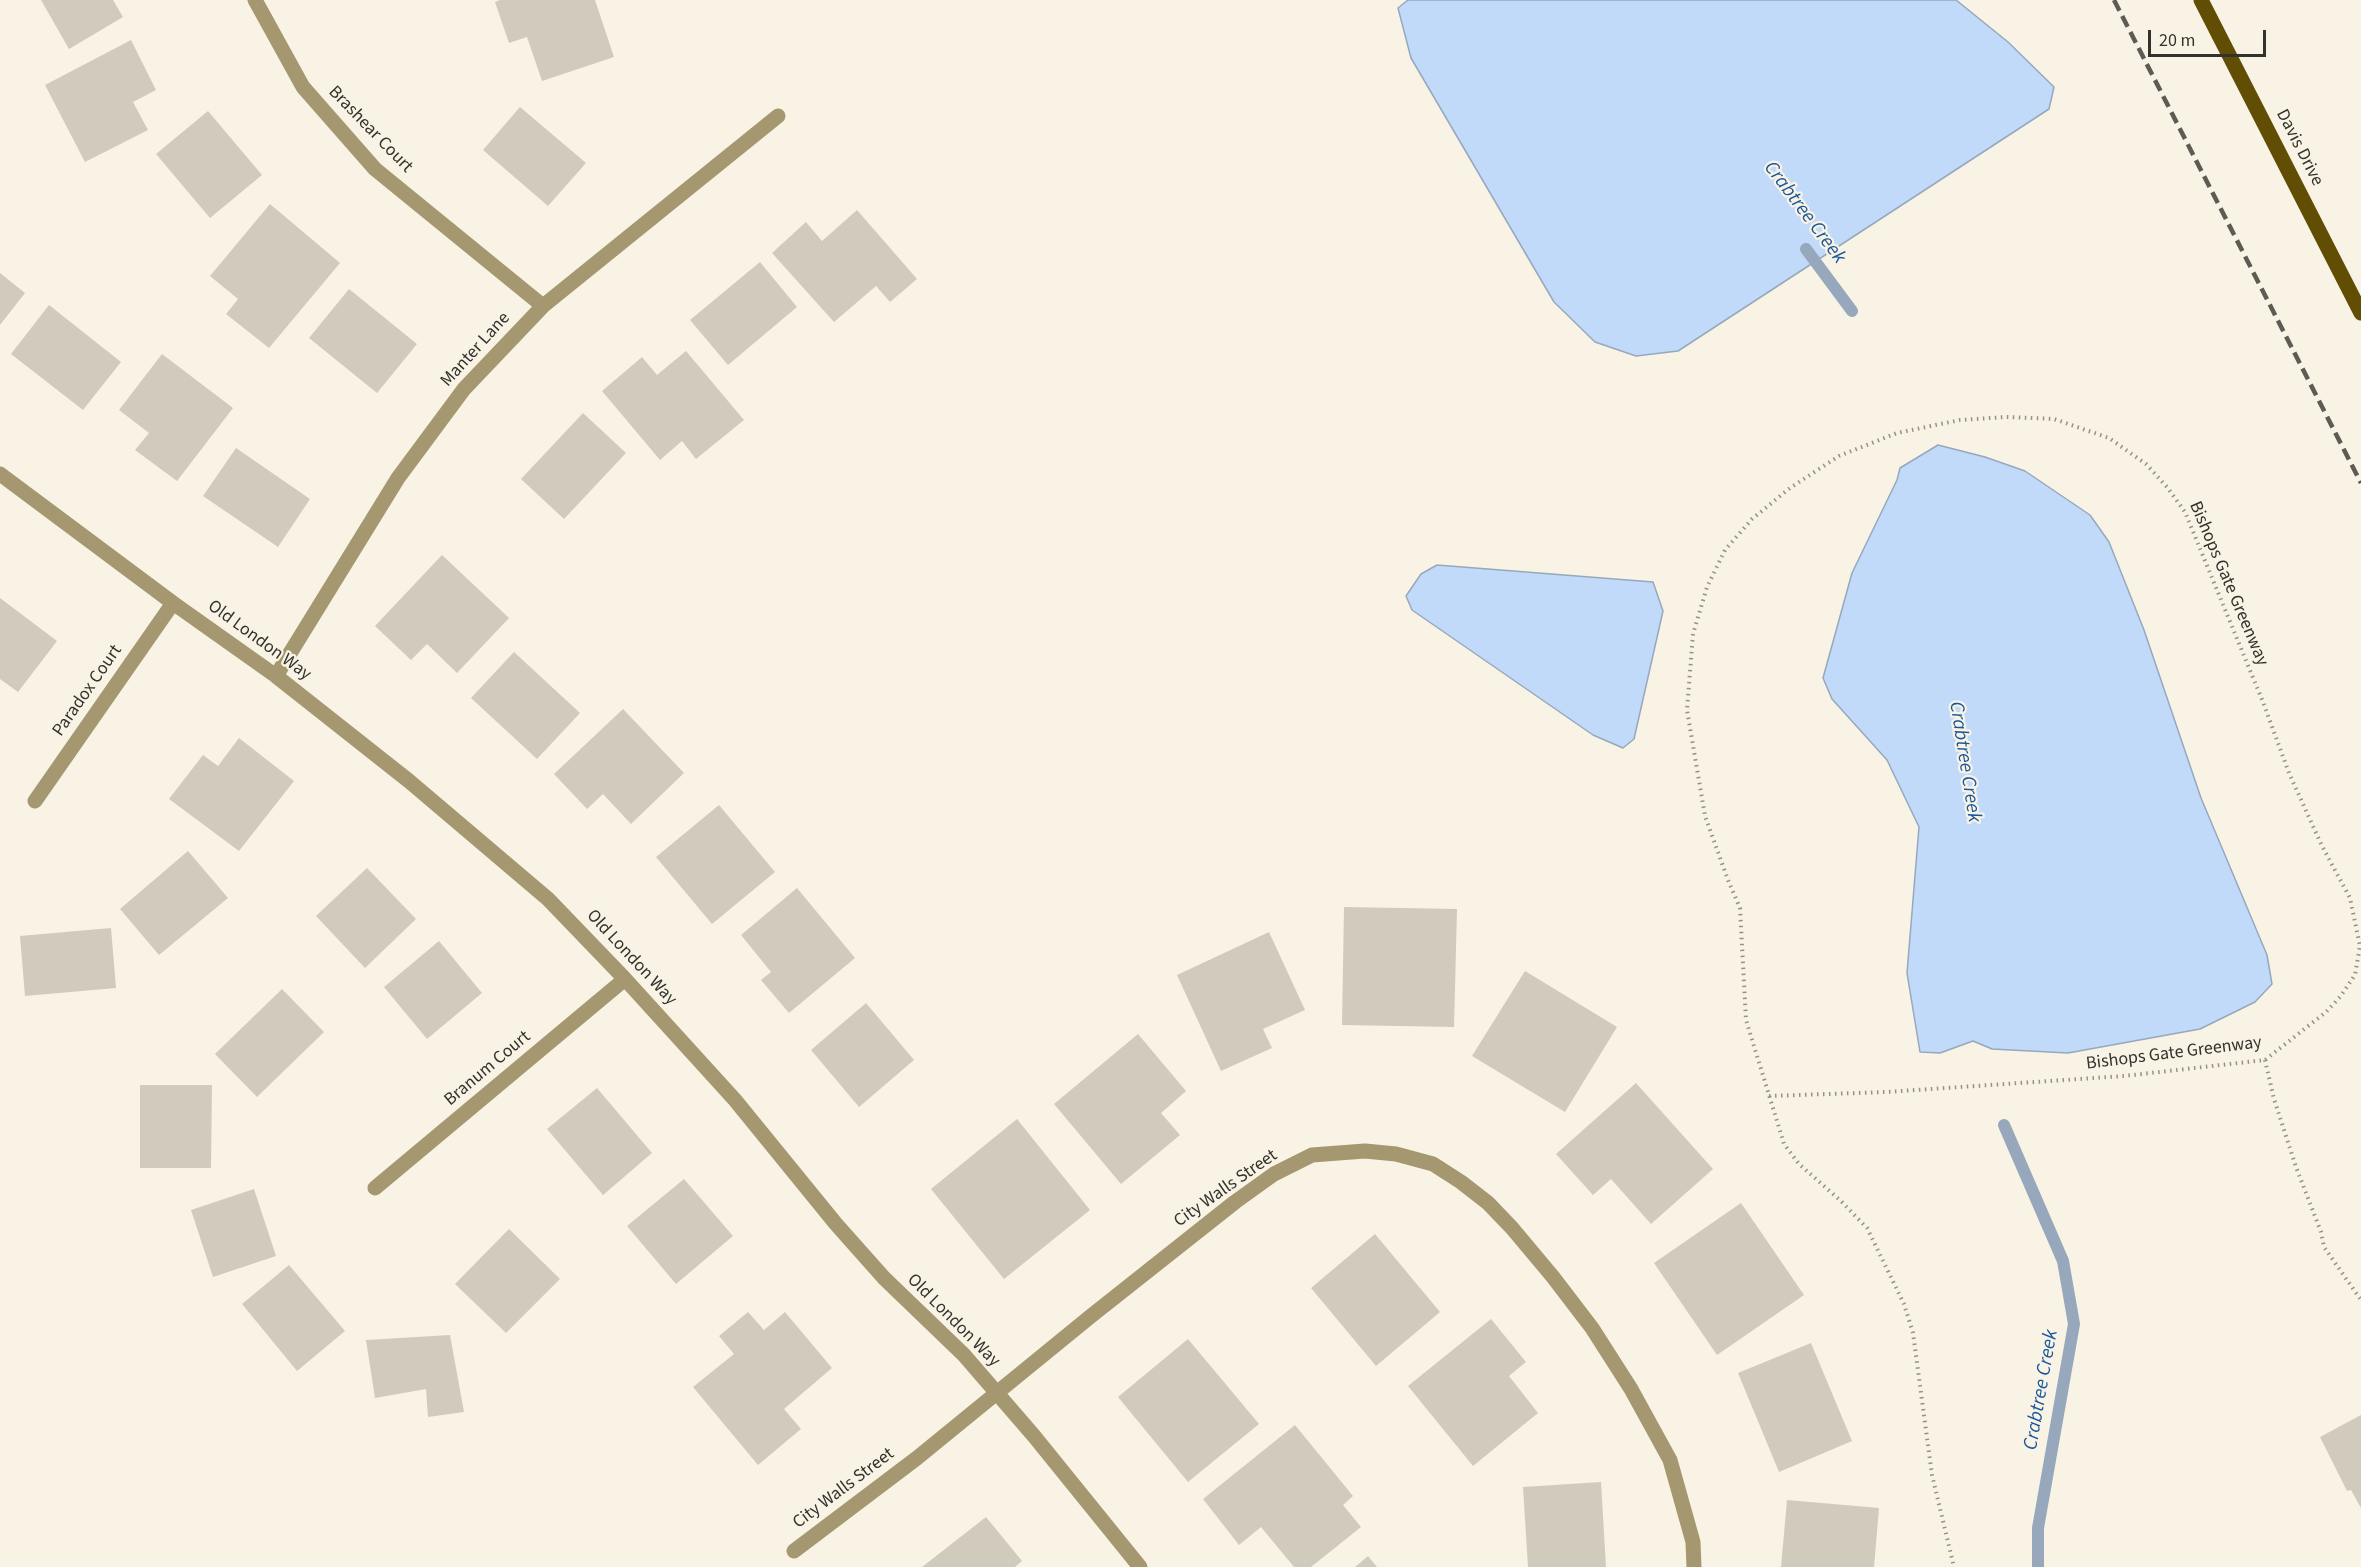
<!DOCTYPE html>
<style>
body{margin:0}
#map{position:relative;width:2361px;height:1567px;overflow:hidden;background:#f8f3e4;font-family:"Source Sans 3",sans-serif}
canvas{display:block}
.scale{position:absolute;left:2148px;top:30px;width:118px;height:27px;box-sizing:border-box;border:3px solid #34322d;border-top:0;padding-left:8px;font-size:18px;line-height:21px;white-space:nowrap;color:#34322d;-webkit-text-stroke:4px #f8f3e4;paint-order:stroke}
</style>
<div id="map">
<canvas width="2361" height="1567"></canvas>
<div class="scale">20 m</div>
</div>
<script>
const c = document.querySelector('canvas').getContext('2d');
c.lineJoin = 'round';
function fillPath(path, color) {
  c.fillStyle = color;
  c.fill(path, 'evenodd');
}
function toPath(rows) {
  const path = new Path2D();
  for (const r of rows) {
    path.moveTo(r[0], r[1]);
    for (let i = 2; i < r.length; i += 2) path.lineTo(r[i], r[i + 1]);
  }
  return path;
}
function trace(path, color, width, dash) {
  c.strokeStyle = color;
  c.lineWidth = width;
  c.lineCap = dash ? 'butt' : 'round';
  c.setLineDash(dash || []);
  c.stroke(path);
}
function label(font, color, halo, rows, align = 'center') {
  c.font = font + ' "Source Sans 3",sans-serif';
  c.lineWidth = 4.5;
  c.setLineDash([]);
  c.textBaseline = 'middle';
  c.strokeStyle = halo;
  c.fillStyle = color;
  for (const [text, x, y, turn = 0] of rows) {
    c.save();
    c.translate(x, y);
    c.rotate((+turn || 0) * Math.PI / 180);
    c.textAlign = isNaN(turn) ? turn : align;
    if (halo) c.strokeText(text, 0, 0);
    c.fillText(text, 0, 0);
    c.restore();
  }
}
const water = toPath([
 [1408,0,1956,0,2008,42,2054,87,2049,109,1678,351,1636,356,1595,342,1554,302,1411,58,1398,8,1408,0],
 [1938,445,1985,457,2025,471,2090,515,2109,542,2144,630,2201,798,2267,955,2272,984,2255,1002,2200,1029,2068,1053,1992,1049,1973,1041,1940,1053,1920,1052,1907,973,1919,827,1887,760,1832,699,1823,678,1852,573,1897,480,1900,468,1938,445],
 [1437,565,1653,582,1663,611,1634,739,1623,748,1593,735,1412,610,1406,596,1421,574,1437,565]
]);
const stream = toPath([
 [1806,249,1852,311],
 [2004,1125,2063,1261,2074,1324,2038,1528,2038,1567]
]);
const building = toPath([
 [41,0,113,0,123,17,69,49],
 [500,0,595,0,614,57,542,81,527,37,509,43,495,2],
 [131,40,156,90,133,102,148,130,85,162,45,85],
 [520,107,586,163,548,206,483,150],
 [208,111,262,175,210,218,156,154],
 [270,204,340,263,269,348,226,314,238,299,210,276],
 [857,210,917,279,890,302,876,286,834,322,772,253,806,222,822,241],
 [760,262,797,307,728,365,690,320],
 [0,273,25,293,0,325],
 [349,289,417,344,377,393,309,338],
 [49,305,121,362,83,410,11,354],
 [686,351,744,420,696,459,682,441,660,460,602,391,642,357,657,375],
 [162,354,233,408,177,481,135,450,149,433,119,410],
 [583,413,626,453,564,519,521,479],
 [236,448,310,499,278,547,203,496],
 [442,555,509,618,457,673,427,644,411,660,375,626],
 [0,598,57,641,18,692,0,679],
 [514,652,580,713,537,759,471,698],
 [623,709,684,773,631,824,603,794,587,809,554,774],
 [239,738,294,781,239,851,169,799,203,755,218,766],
 [719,805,775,872,712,924,656,857],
 [188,851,228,898,159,955,120,909],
 [367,868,416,919,365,968,316,916],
 [797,888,855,958,789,1013,761,980,771,972,741,935],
 [1344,907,1457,909,1454,1027,1342,1025],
 [111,928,116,988,25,996,20,936],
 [1269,932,1305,1010,1263,1029,1272,1048,1221,1071,1177,975],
 [439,941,482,993,427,1039,384,987],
 [1525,971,1617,1027,1565,1112,1472,1056],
 [282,989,324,1032,257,1097,215,1054],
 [866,1003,914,1060,859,1107,811,1050],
 [1138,1034,1186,1091,1161,1113,1180,1135,1121,1184,1054,1104],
 [1636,1083,1713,1169,1651,1224,1611,1179,1593,1195,1556,1154],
 [140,1085,212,1085,211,1168,140,1168],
 [597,1088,652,1153,603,1195,547,1129],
 [1017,1119,1090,1210,1004,1279,931,1189],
 [684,1179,733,1236,676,1284,627,1226],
 [254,1189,276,1256,213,1277,191,1210],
 [1741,1203,1804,1295,1717,1355,1654,1263],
 [509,1229,560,1279,506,1333,455,1284],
 [1375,1234,1440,1312,1376,1366,1311,1288],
 [289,1265,345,1331,297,1371,242,1304],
 [748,1312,764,1330,785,1312,832,1368,784,1409,801,1429,758,1465,693,1387,734,1354,719,1336],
 [1491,1319,1526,1362,1509,1376,1538,1413,1473,1466,1408,1386],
 [450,1335,464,1412,428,1417,426,1389,375,1398,366,1340],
 [1188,1339,1259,1424,1188,1482,1118,1397],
 [1811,1343,1852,1441,1779,1472,1738,1373],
 [2361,1415,2361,1508,2351,1490,2347,1491,2320,1437],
 [1295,1425,1353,1496,1343,1505,1361,1527,1311,1567,1294,1567,1261,1527,1239,1545,1203,1499],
 [1601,1482,1606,1567,1528,1567,1523,1487],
 [1787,1500,1879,1508,1874,1567,1781,1567],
 [986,1517,1022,1561,1015,1567,922,1567],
 [1368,1556,1377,1567,1355,1567]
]);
const path = toPath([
 [2265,1060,2274,1099,2296,1167,2321,1232,2324,1247,2361,1300],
 [1769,1096,1886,1092,2124,1076,2265,1060,2326,1012,2340,997,2355,975,2360,946,2350,898,2322,846,2289,773,2263,702,2185,512,2167,487,2146,464,2109,438,2054,419,2006,417,1960,420,1897,433,1839,456,1790,488,1752,519,1725,550,1707,587,1693,634,1687,710,1705,816,1728,880,1740,908,1746,1020,1784,1144,1799,1164,1841,1201,1867,1228,1904,1304,1913,1333,1932,1475,1954,1567]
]);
const minor = toPath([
 [255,0,303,87,375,169,543,306],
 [0,474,173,603,276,676,409,781,548,899,625,979,735,1100,836,1224,884,1278,964,1355,1034,1436,1140,1567],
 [276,676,398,478,464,389,543,306,778,116],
 [35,801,173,603],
 [375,1188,625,979],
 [794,1551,917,1458,1091,1316,1235,1202,1274,1174,1312,1155,1365,1151,1396,1154,1433,1164,1461,1182,1488,1203,1512,1228,1553,1277,1592,1328,1631,1389,1670,1460,1693,1542,1694,1567]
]);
const major = toPath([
 [2201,0,2361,313]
]);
const rail = toPath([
 [2114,0,2361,483]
]);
const streetNames = [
 ["Brashear Court",370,130,46],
 ["Davis Drive",2299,148,63],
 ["Manter Lane",476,350,-48],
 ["Bishops Gate Greenway",2228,584,67],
 ["Old London Way",259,641,36],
 ["Paradox Court",88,691,-55],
 ["Old London Way",631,958,47],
 ["Bishops Gate Greenway",2174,1054,-7],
 ["Branum Court",488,1069,-40],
 ["City Walls Street",1226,1189,-35],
 ["Old London Way",953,1321,45],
 ["City Walls Street",844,1489,-37]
];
const waterNames = [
 ["Crabtree Creek",1804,213,53],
 ["Crabtree Creek",1964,762,81],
 ["Crabtree Creek",2042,1390,-80]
];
fillPath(water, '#c1daf9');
trace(water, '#97a8bc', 1.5);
trace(stream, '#97a8bc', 12);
fillPath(building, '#d0cbbd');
trace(path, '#959187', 4, [1.5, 4.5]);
trace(minor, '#a59870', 15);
trace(major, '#614e04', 15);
trace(rail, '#5d5b54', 4.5, [12, 6]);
label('18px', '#34322d', '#f8f3e4', streetNames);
label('italic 20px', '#1a589b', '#f8f3e4', waterNames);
</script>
